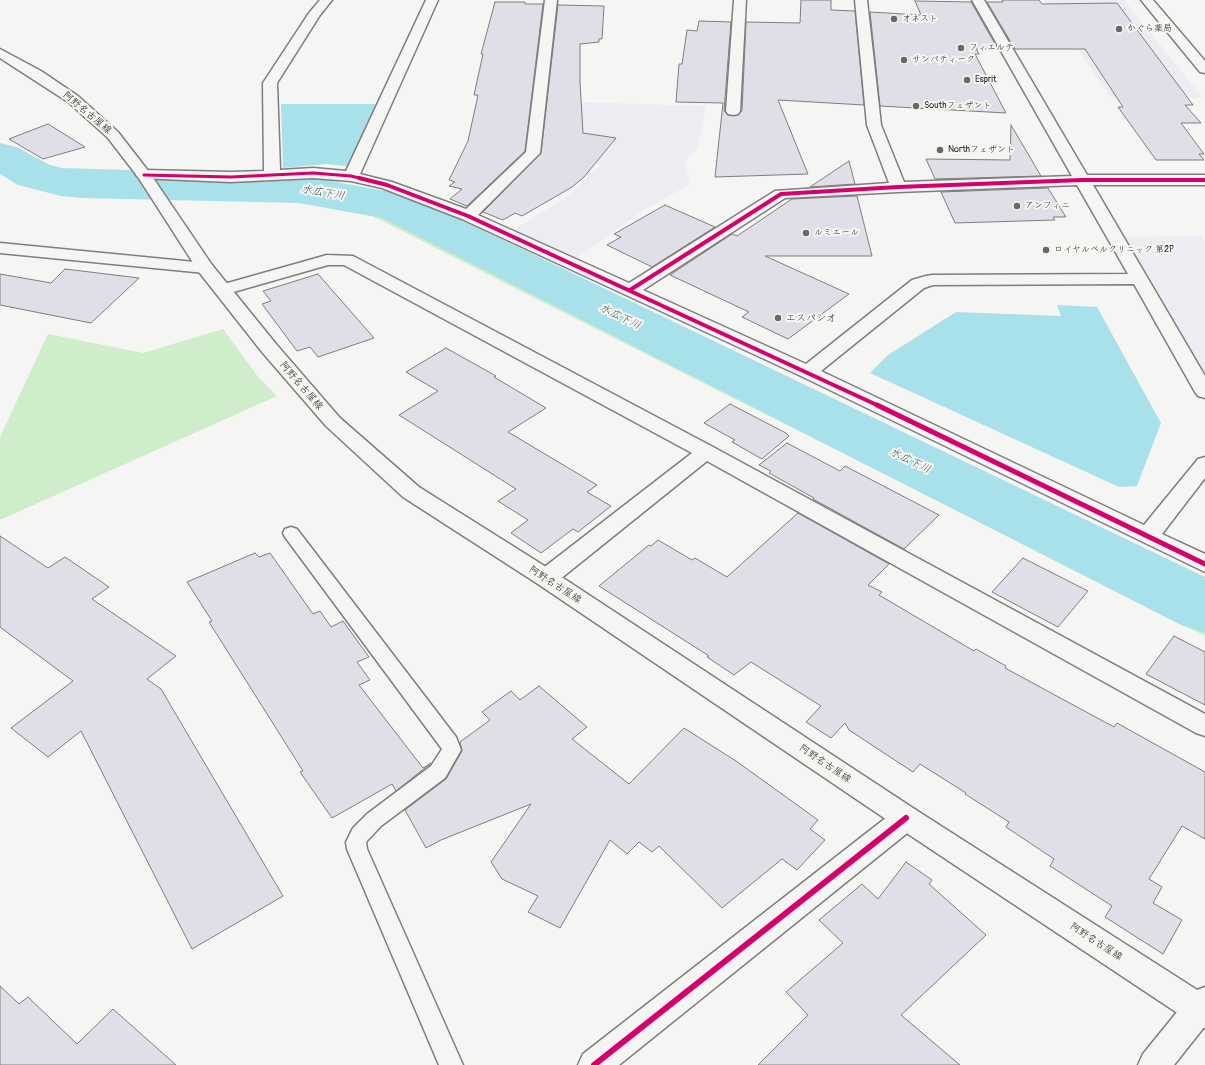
<!DOCTYPE html>
<meta charset="utf-8">
<style>
body{margin:0}
canvas{display:block;background:#f5f5f3}
</style>
<canvas width="1205" height="1065"></canvas>
<script>
const c = document.querySelector('canvas').getContext('2d');
c.lineJoin = 'round';
function fillPath(path, color) {
  c.fillStyle = color;
  c.fill(path, 'evenodd');
}
function toPath(rows) {
  const path = new Path2D();
  for (const r of rows) {
    path.moveTo(r[0], r[1]);
    for (let i = 2; i < r.length; i += 2) path.lineTo(r[i], r[i + 1]);
  }
  return path;
}
function trace(path, color, width, dash) {
  c.strokeStyle = color;
  c.lineWidth = width;
  c.lineCap = dash ? 'butt' : 'round';
  c.setLineDash(dash || []);
  c.stroke(path);
}
function label(font, color, halo, rows, align = 'center') {
  c.font = font + ' Pangolin,"Klee One",sans-serif';
  c.lineWidth = 4;
  c.setLineDash([]);
  c.textBaseline = 'middle';
  c.strokeStyle = halo;
  c.fillStyle = color;
  for (const [text, x, y, turn = 0] of rows) {
    c.save();
    c.translate(x, y);
    c.rotate((+turn || 0) * Math.PI / 180);
    c.textAlign = isNaN(turn) ? turn : align;
    if (halo) c.strokeText(text, 0, 0);
    c.fillText(text, 0, 0);
    c.restore();
  }
}
const built = toPath([
 [1044,0,1124,0,1203,98,1111,98],
 [547,101,706,106,698,147,685,161,690,184,641,212,577,258,514,230,572,193,600,165,542,152],
 [1201,236,1205,242,1205,372,1125,237]
]);
const green = toPath([
 [172,188,295,193,345,199,383,206,404,214,1205,614,1205,636,370,215,338,206,289,201,178,197],
 [223,329,259,378,277,396,0,520,0,437,48,334,143,353]
]);
const water = toPath([
 [281,104,376,104,347,166,325,164,283,168],
 [1057,305,1097,307,1161,423,1137,486,1119,487,870,373,888,355,956,312,1061,316]
]);
const river = toPath([
 [0,143,16,147,50,165,62,168,299,175,412,196,1205,577,1205,633,1181,625,382,218,299,203,82,198,61,196,18,185,0,174,0,143]
]);
const building = toPath([
 [801,0,831,0,831,10,855,11,864,105,778,100,808,174,715,177,723,103,676,102,679,64,682,64,687,30,697,31,699,21,731,22,724,111,728,115,738,115,742,111,746,22,800,23,801,0],
 [1002,0,1039,0,1042,4,1117,3,1193,105,1185,105,1201,123,1181,123,1204,154,1199,154,1204,160,1156,160,1118,107,1123,107,1085,49,1015,49,987,2,1003,2,1002,0],
 [915,1,971,2,998,49,976,49,979,54,975,54,1006,113,880,106,870,12,921,15,915,1],
 [495,2,525,2,525,4,543,4,525,151,467,206,450,199,462,189,449,186,455,182,449,180,468,141,478,95,474,95,483,54,481,54,495,2],
 [558,5,604,6,602,39,599,39,599,42,580,44,580,82,583,133,616,138,584,177,572,187,522,216,515,213,503,220,483,212,541,153,558,5],
 [48,124,85,147,43,159,9,139,48,124],
 [1011,125,1041,176,935,179,926,159,1010,160,1011,125],
 [849,161,855,184,810,187,849,161],
 [1048,188,1066,217,1053,217,1055,220,955,223,941,192,1048,188],
 [857,196,872,256,765,256,849,294,788,339,742,317,749,312,670,275,732,234,737,236,792,199,857,196],
 [665,205,715,227,652,267,607,245,621,237,614,234,665,205],
 [65,269,139,278,91,323,0,305,0,274,51,283,65,269],
 [318,274,374,338,318,357,310,347,297,351,262,304,271,301,263,291,318,274],
 [446,348,496,376,494,377,546,408,508,432,597,485,587,492,611,506,578,532,573,529,541,553,511,533,528,520,498,501,516,489,399,415,438,391,406,372,446,348],
 [730,404,786,433,789,436,762,459,732,442,735,440,704,423,730,404],
 [787,443,840,471,845,466,939,515,904,549,813,499,814,498,769,473,771,471,759,465,787,443],
 [798,513,889,564,868,585,882,592,879,595,974,651,976,649,1006,666,1005,668,1114,727,1117,723,1205,772,1205,839,1182,826,1149,879,1162,887,1153,903,1182,920,1163,954,1105,917,1112,906,1050,866,1054,859,1006,827,1009,822,965,794,966,793,920,764,913,772,849,730,845,723,831,738,806,722,821,706,751,662,734,675,707,657,709,656,599,586,649,545,651,546,658,540,692,560,695,558,727,577,798,513],
 [0,536,48,568,65,557,109,587,92,599,176,656,147,679,161,689,283,896,192,949,81,731,48,757,11,728,73,681,0,627,0,536],
 [255,553,259,557,270,553,313,614,320,611,331,627,343,621,369,657,357,662,370,680,359,685,423,768,431,763,396,791,392,784,332,818,300,772,303,771,209,622,212,621,187,582,255,553],
 [1023,558,1088,591,1058,627,992,592,1023,558],
 [1174,636,1205,652,1205,705,1146,674,1174,636],
 [539,686,587,727,572,739,629,784,684,728,736,761,818,820,810,829,825,840,797,870,782,859,722,908,659,846,652,852,639,842,627,854,610,840,560,928,528,912,538,896,502,879,491,862,531,804,441,840,426,848,405,810,446,779,462,751,460,742,490,720,482,712,511,691,520,700,539,686],
 [906,862,932,880,929,884,986,935,901,1015,960,1065,758,1065,808,1015,786,992,843,943,819,920,862,884,878,899,906,862],
 [0,986,19,1004,28,997,77,1044,113,1009,176,1065,0,1065,0,986]
]);
const service = toPath([
 [291,527,297,529,456,737,461,750,445,778,381,826,366,842,367,849,463,1065,439,1065,347,849,346,842,353,828,367,814,431,766,442,749,285,537,283,533,285,529,291,527]
]);
const minor = toPath([
 [320,0,332,0,320,15,277,83,280,170,313,168,346,171,426,0,438,0,360,174,392,182,466,209,526,152,545,0,557,0,540,153,478,215,629,283,775,191,889,183,867,125,855,0,867,0,881,125,904,182,1072,176,972,0,984,0,1087,175,1205,175,1205,185,1093,185,1205,376,1205,398,1198,396,1195,392,1134,284,933,285,924,288,821,371,1144,525,1198,459,1205,457,1205,478,1162,534,1205,554,1205,572,801,376,462,219,382,188,351,181,313,178,231,182,139,178,136,175,139,172,144,170,231,172,264,171,263,83,309,13,320,0],
 [1077,185,1128,274,932,275,926,276,912,280,806,364,643,290,785,198,898,192,1077,185],
 [734,0,746,0,740,111,738,114,733,115,728,114,726,111,734,0],
 [0,243,205,263,211,264,214,268,211,272,205,273,0,253,0,243],
 [327,255,353,256,713,447,1205,714,1205,736,1196,733,707,461,554,584,546,586,538,584,535,578,538,572,692,453,344,265,328,265,223,295,217,294,214,290,217,286,327,255],
 [906,806,916,810,920,818,916,826,619,1065,578,1065,583,1054,896,810,906,806]
]);
const tertiary = toPath([
 [1141,0,1153,0,1205,61,1205,73,1200,72,1141,0],
 [1205,987,1205,1026,1174,1065,1138,1065,1143,1054,1194,991,1205,987]
]);
const secondary = toPath([
 [0,49,41,71,78,96,118,132,149,172,212,265,276,344,340,418,419,487,554,572,916,810,1205,995,1205,1028,1194,1024,896,826,538,584,403,497,326,426,262,352,199,272,138,177,108,138,68,102,0,58,0,49]
]);
const cyclewayFar3 = toPath([
 [144,175,231,177,313,173,351,176,363,179]
]);
const cyclewayFar2 = toPath([
 [359,178,387,185,468,216,879,406],
 [630,290,781,194,898,187,1082,180,1205,180]
]);
const cyclewayFar1 = toPath([
 [877,405,1205,564]
]);
const cycleway = toPath([
 [594,1065,906,818]
]);
const markers = [
 [894,19,4,"#686867"],
 [1119,29,4,"#686867"],
 [961,48,4,"#686867"],
 [904,60,4,"#686867"],
 [967,80,4,"#686867"],
 [916,106,4,"#686867"],
 [940,150,4,"#686867"],
 [1017,206,4,"#686867"],
 [806,233,4,"#686867"],
 [1046,250,4,"#686867"],
 [778,318,4,"#686867"]
];
const farPoinames = [
 ["オネスト",902,19],
 ["かぐら薬局",1127,29],
 ["フィエルテ",969,48],
 ["サンパティーク",912,60],
 ["Esprit",975,80],
 ["Southフェザント",924,106],
 ["Northフェザント",948,150],
 ["アンフィニ",1025,206],
 ["ルミエール",814,233],
 ["ロイヤルベルクリニック 第2P",1054,250]
];
const streetNames = [
 ["阿野名古屋線",87,113,40],
 ["阿野名古屋線",301,386,49],
 ["阿野名古屋線",555,585,33],
 ["阿野名古屋線",825,764,34],
 ["阿野名古屋線",1096,942,33]
];
const poiNames = [
 ["エスパシオ",786,318]
];
const waterNames = [
 ["水広下川",323,193,10],
 ["水広下川",620,317,26],
 ["水広下川",910,461,26]
];
fillPath(built, '#edecf2');
fillPath(green, '#d0edcb');
fillPath(water, '#a9e1ea');
fillPath(river, '#a9e1ea');
fillPath(building, '#e0dfe8');
trace(building, '#7e7e7d', 1);
trace(service, '#7e7e7d', 3);
trace(minor, '#7e7e7d', 3);
trace(tertiary, '#7e7e7d', 3);
trace(secondary, '#7e7e7d', 3);
fillPath(service, '#f5f5f3');
fillPath(minor, '#f5f5f3');
fillPath(tertiary, '#f5f5f3');
fillPath(secondary, '#f5f5f3');
trace(cyclewayFar3, '#d6006c', 3);
trace(cyclewayFar2, '#d6006c', 4);
trace(cyclewayFar1, '#d6006c', 5);
trace(cycleway, '#d6006c', 6);
for (const [x, y, r, color] of markers) {
  const dot = new Path2D();
  dot.arc(x, y, r, 0, 2 * Math.PI);
  c.fillStyle = color;
  c.fill(dot);
  trace(dot, '#f6f6f2', 1.5);
}
label('9px', '#1c1c1c', '#f6f6f2', farPoinames, 'left');
label('10px', '#1c1c1c', '#f6f6f2', streetNames);
label('10px', '#1c1c1c', '#f6f6f2', poiNames, 'left');
label('italic 11px', '#3d5559', '#f6f6f2', waterNames);
</script>
